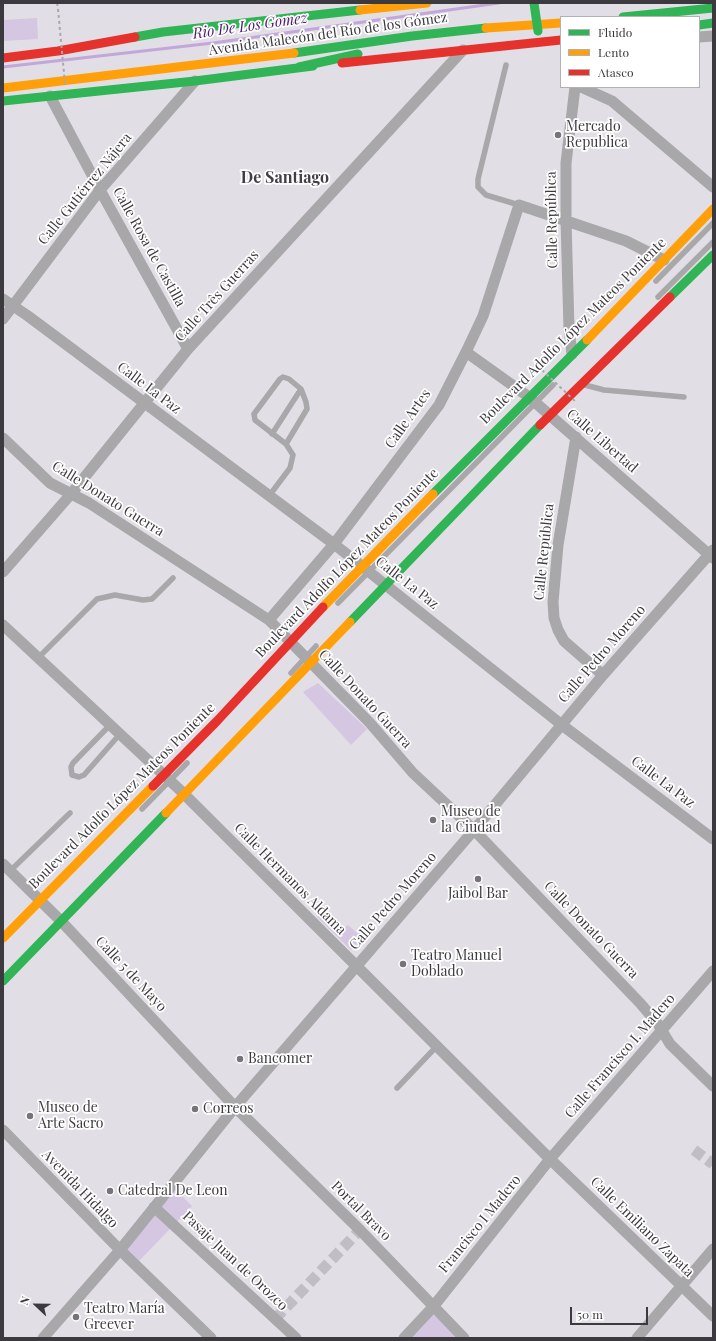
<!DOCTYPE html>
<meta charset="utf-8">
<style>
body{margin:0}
#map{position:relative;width:716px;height:1341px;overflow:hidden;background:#e2dee5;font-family:"Playfair Display",serif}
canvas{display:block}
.frame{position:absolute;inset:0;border:4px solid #3c3a3f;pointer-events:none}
.legend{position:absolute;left:560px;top:16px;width:140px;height:72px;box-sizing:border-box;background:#fff;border:1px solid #b1b0b2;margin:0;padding:5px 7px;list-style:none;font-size:12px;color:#3c3a3f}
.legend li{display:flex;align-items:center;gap:8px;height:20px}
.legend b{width:20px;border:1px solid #b1b0b2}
.north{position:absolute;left:16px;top:1285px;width:40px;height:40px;-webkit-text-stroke:3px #fff;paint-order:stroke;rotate:292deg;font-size:11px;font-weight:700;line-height:16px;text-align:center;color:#3c3a3f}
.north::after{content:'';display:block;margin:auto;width:14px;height:18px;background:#3c3a3f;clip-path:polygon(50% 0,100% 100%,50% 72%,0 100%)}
.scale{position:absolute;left:570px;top:1307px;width:78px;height:18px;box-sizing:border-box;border:2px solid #3c3a3f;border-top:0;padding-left:5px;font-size:12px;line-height:14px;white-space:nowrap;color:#3c3a3f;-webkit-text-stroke:3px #fff;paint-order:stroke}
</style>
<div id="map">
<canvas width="716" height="1341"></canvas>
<div class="frame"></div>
<ul class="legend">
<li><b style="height:5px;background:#30b455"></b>Fluido</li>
<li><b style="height:5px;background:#ff9f0a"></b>Lento</li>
<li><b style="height:5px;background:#e5322d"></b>Atasco</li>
</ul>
<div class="north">N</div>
<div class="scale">50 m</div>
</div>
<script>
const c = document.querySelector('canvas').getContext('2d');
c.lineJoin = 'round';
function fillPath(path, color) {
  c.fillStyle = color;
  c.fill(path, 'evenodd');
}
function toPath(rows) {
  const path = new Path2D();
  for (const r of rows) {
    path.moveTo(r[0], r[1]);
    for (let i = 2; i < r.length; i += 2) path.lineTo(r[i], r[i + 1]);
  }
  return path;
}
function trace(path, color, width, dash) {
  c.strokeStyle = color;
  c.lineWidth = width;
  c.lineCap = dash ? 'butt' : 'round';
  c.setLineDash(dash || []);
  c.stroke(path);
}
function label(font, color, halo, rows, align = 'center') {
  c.font = font + ' "Playfair Display",serif';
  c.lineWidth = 3.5;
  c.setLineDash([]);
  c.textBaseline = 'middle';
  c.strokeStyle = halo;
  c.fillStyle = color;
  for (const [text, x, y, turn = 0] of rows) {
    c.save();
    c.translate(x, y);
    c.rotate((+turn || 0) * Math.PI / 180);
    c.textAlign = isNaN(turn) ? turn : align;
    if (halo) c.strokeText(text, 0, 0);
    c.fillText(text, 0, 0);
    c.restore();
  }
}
const green = toPath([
 [37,18,38,39,3,41,3,20],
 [318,683,367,729,351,745,303,692],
 [323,910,343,929,348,925,357,933,361,929,366,934,351,950,317,917],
 [175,1189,192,1206,138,1262,124,1248],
 [432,1313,458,1338,410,1338]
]);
const stream = toPath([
 [3,67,213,43,499,3]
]);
const streetTunnel = toPath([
 [694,1150,713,1164],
 [275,1319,360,1230]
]);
const path = toPath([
 [57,3,58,9],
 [571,412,573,414,579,407]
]);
const lane = toPath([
 [506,65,478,179,478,187,486,195,519,205],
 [656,281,713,223],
 [658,297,713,242],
 [585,385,604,390,684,397],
 [272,434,301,389],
 [269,496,290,468,293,455,286,444,255,420,254,414,280,379,283,377,289,379,301,389,306,402,307,409,286,444],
 [338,603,553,385],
 [38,658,97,599,115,595,143,600,152,599,173,578],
 [291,673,316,646],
 [110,725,73,763,71,767,72,775,79,777,84,775,120,734],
 [142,809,187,763],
 [10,871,70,813],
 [397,1088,437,1046]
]);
const street = toPath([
 [699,37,713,36],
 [581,87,612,101,713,187],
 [50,96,100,190,188,349],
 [3,299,28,316,334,544,562,725,713,839],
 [3,319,100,190,195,81],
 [466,352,529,397,713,558],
 [572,354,569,329,566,220,566,163,575,87],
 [576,437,558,545,553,602,554,618,558,630,564,641,603,675],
 [3,438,50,483,89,503,269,620,370,723,413,773,474,830,640,1003,658,1024,670,1044,713,1086],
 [3,572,71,494,188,349,463,50],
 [269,620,334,544,439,405,466,352,483,316,519,205,626,241,664,260],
 [3,625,180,790,550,1159,713,1316],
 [3,864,61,921,235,1107,360,1230,464,1338],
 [3,1130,120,1250,211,1338],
 [154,1207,296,1338],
 [43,1338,120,1250,235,1107,474,830,603,675,713,550],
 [404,1338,433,1307,550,1159,713,971],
 [637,1338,713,1249]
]);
const fast = toPath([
 [623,17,713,8],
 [699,25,713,23],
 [135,37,163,32,360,10],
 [294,53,412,36,486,28],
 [299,67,358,54],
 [3,101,195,81,313,66],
 [670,297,713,255],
 [433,494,587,340],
 [350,622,540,425],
 [3,981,166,813]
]);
const slow = toPath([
 [360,10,427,3],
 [486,28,561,23],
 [3,88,294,53],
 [587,340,713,209],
 [323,607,433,494],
 [166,813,350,622],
 [3,938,153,786]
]);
const jam = toPath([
 [3,58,58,51,135,37],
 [342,63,561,40],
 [540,425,670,297],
 [153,786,217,721,323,607]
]);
const pathBridge = toPath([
 [58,9,65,84],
 [542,370,577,403]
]);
const fastBridge = toPath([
 [534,3,538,31]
]);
const markers = [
 [558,135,4,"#767379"],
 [433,820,4,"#767379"],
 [478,879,4,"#767379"],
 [403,964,4,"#767379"],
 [240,1059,4,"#767379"],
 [195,1109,4,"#767379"],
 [30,1116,4,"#767379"],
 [110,1191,4,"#767379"],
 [76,1317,4,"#767379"]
];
const streetNames = [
 ["Avenida Malecón del Río de los Gómez",328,34,-8],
 ["Calle Gutiérrez Nájera",85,189,-51],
 ["Calle República",552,220,-91],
 ["Calle Rosa de Castilla",149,247,61],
 ["Calle Três Guerras",217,296,-48],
 ["Boulevard Adolfo López Mateos Poniente",573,331,-45],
 ["Calle La Paz",149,388,37],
 ["Calle Artes",408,419,-55],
 ["Calle Libertad",602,441,41],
 ["Calle Donato Guerra",108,499,32],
 ["Calle República",544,552,-84],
 ["Boulevard Adolfo López Mateos Poniente",347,563,-46],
 ["Calle La Paz",407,583,38],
 ["Calle Pedro Moreno",602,654,-49],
 ["Calle Donato Guerra",365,699,47],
 ["Calle La Paz",663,782,37],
 ["Boulevard Adolfo López Mateos Poniente",122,796,-45],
 ["Calle Hermanos Aldama",290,879,45],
 ["Calle Pedro Moreno",393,901,-49],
 ["Calle Donato Guerra",591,930,46],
 ["Calle 5 de Mayo",131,974,47],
 ["Calle Francisco I. Madero",620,1056,-49],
 ["Avenida Hidalgo",80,1189,46],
 ["Portal Bravo",361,1211,45],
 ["Francisco I Madero",480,1224,-51],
 ["Calle Emiliano Zapata",642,1227,44],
 ["Pasaje Juan de Orozco",235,1261,43]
];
const poiNames = [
 ["Mercado",566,127],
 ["Republica",566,143],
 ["Museo de",441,812],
 ["la Ciudad",441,828],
 ["Jaibol Bar",478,894,"center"],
 ["Teatro Manuel",411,956],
 ["Doblado",411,972],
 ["Bancomer",248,1059],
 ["Museo de",38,1108],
 ["Arte Sacro",38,1124],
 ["Correos",203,1109],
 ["Catedral De Leon",118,1191],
 ["Teatro María",84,1309],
 ["Greever",84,1325]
];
const waterNames = [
 ["Rio De Los Gomez",250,26,-8]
];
const quarterNames = [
 ["De Santiago",285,178]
];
fillPath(green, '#d5c6e2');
trace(stream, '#c3a7da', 3);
trace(streetTunnel, '#c1bdc4', 11, [11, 5.5]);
trace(path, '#aaa8ab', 2, [3, 3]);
trace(lane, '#a8a7aa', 5.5);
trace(street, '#a8a7aa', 11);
trace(fast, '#30b455', 9);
trace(slow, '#ff9f0a', 9);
trace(jam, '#e5322d', 9);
trace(pathBridge, '#aaa8ab', 2, [3, 3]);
trace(fastBridge, '#30b455', 9);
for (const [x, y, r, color] of markers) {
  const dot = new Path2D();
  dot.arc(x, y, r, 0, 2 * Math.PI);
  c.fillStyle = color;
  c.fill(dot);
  trace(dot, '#fff', 1.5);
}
label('14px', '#3c3a3f', '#fff', streetNames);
label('14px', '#3c3a3f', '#fff', poiNames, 'left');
label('italic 15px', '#4e1b6e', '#fff', waterNames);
label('bold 16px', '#423d47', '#fff', quarterNames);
</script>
